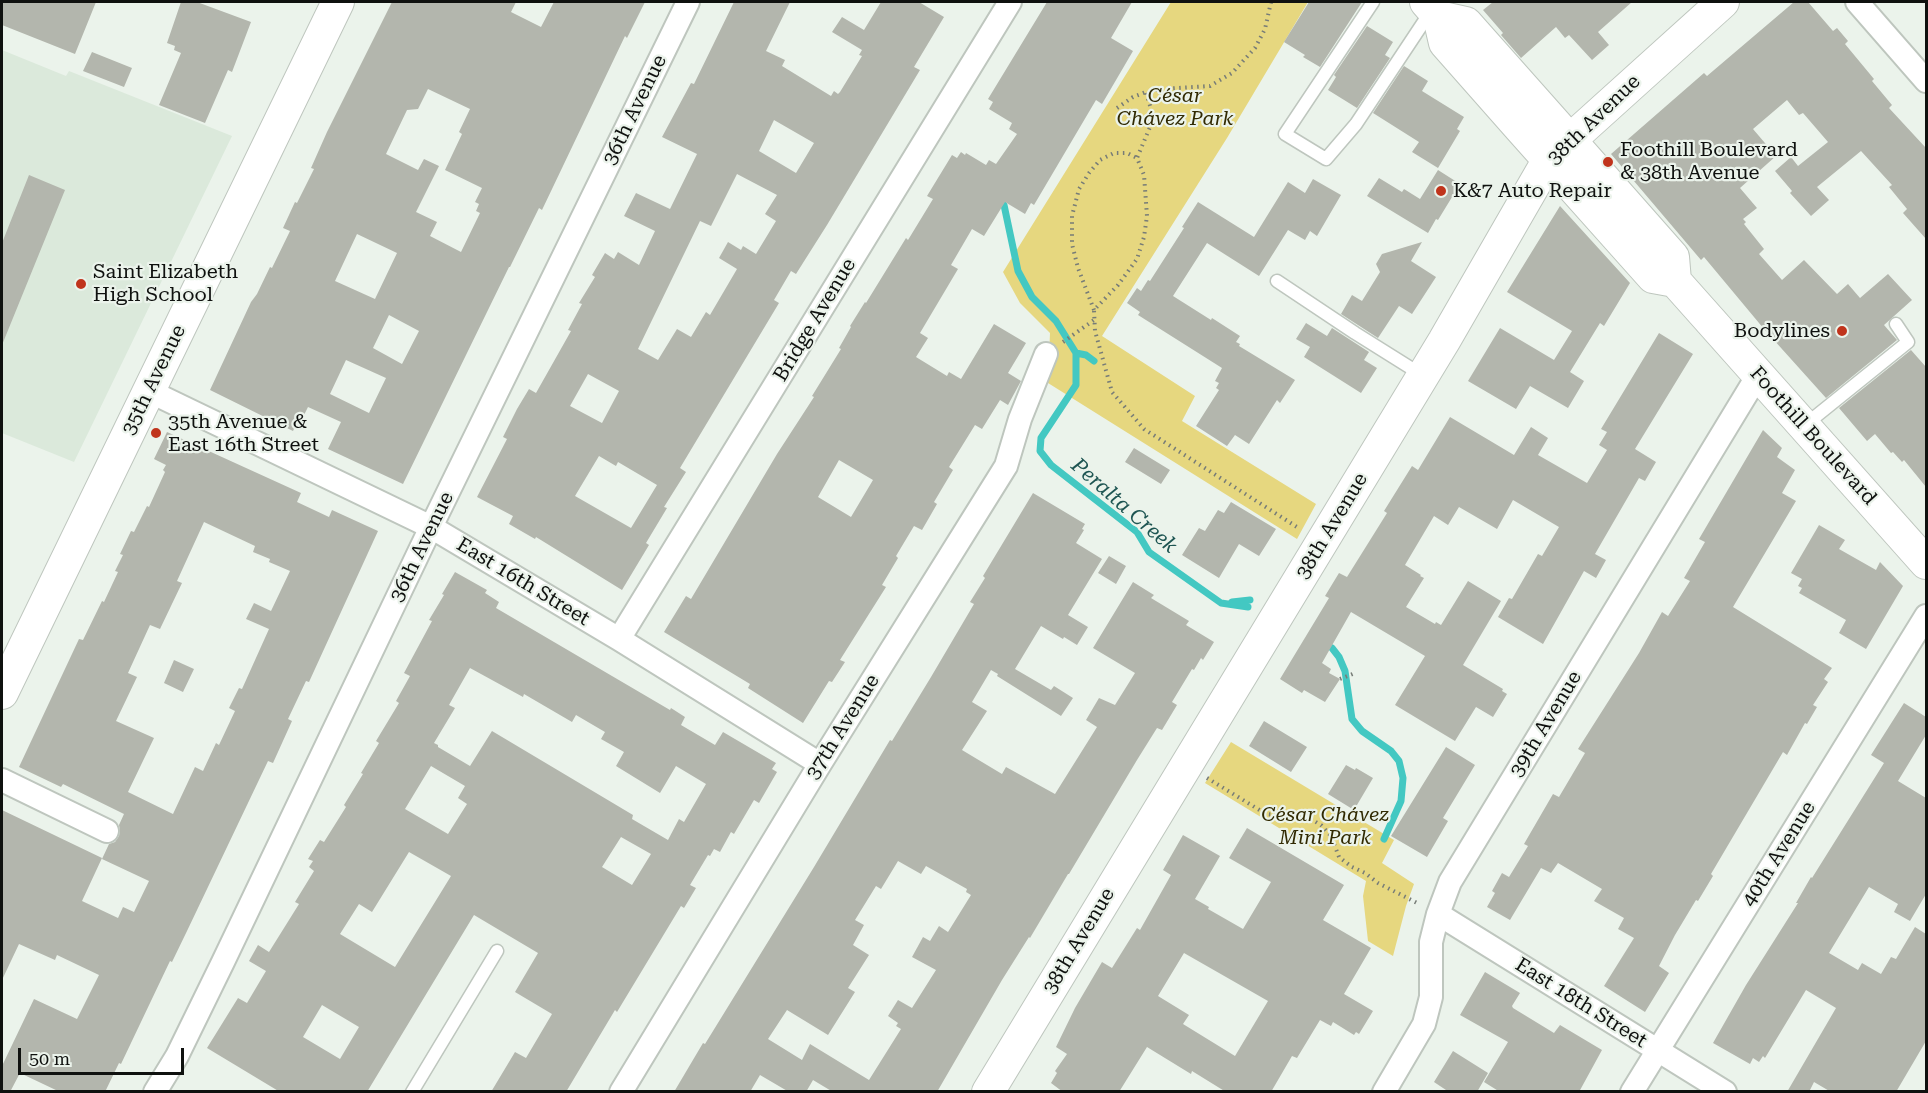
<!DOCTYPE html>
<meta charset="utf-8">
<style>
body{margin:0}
#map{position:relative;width:1928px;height:1093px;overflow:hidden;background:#ebf3eb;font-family:"Roboto Serif",serif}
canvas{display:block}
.frame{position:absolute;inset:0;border:3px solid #0f110f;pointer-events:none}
.scale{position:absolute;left:18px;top:1048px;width:166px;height:27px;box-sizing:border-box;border:3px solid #0f110f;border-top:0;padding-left:8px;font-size:18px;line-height:21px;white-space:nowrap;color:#0f110f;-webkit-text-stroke:4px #ebf3eb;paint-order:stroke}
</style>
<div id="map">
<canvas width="1928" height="1093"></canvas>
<div class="frame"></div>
<div class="scale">50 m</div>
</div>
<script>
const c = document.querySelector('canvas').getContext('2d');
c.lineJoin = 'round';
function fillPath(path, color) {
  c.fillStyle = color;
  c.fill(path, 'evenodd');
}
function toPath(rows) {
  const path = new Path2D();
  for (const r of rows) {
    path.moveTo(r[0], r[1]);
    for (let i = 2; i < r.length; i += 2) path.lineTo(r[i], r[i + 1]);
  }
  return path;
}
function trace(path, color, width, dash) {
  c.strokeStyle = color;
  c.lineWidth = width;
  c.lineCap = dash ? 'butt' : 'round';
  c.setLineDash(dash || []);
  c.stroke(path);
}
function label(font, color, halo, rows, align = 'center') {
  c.font = font + ' "Roboto Serif",serif';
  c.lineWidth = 4.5;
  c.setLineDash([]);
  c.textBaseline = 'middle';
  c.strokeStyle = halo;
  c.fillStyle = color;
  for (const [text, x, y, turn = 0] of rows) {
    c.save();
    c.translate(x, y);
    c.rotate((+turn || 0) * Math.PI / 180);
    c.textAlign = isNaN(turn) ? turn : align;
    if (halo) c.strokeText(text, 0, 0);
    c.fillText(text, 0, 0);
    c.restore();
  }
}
const built = toPath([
 [2,50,66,76,69,71,232,136,74,462,2,433]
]);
const green = toPath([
 [1171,2,1308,2,1227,138,1102,336,1195,396,1182,421,1316,504,1297,539,1048,383,1050,333,1020,303,1003,272],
 [1231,742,1394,840,1382,863,1414,884,1406,906,1393,956,1368,941,1363,896,1366,881,1205,783]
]);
const stream = toPath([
 [1004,205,1018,271,1032,297,1056,321,1076,353,1076,385,1041,438,1040,451,1051,465,1137,532,1149,552,1221,603,1248,607],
 [1076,353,1086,355,1094,361],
 [1232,602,1250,600],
 [1332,648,1339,657,1345,671,1352,719,1362,731,1391,751,1399,761,1403,778,1401,801,1384,839]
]);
const building = toPath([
 [2,2,96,2,75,54,2,25],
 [181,2,197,2,251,22,232,72,228,70,205,123,159,105,181,53,174,50,175,46,167,43],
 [392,2,516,2,511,12,541,27,554,2,645,2,627,38,625,36,542,210,539,208,510,267,509,267,403,484,328,449,341,422,308,407,300,423,297,422,293,431,210,390,251,302,257,294,270,267,272,268,290,231,283,228,295,202,297,203,314,169,311,168,327,132],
 [428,89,470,109,459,132,462,134,445,170,482,188,475,202,479,204,476,211,480,213,461,252,430,236,437,222,416,212,439,166,424,159,418,170,386,154,407,110,418,109],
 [357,234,397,253,375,299,335,281],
 [389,315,419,331,402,364,373,348],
 [346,360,386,378,369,413,330,394],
 [734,2,790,2,766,51,785,60,782,66,831,96,834,91,838,94,840,92,862,56,859,55,862,50,832,32,842,17,864,30,881,2,919,2,944,17,914,67,920,70,827,225,796,274,791,271,774,300,779,303,680,468,686,472,664,507,667,508,646,543,649,545,622,590,536,537,535,539,509,524,513,516,477,497,507,439,503,437,517,409,529,389,536,393,571,331,568,330,582,304,579,303,595,277,592,275,605,253,614,259,618,252,639,265,655,231,624,216,636,193,670,209,697,154,662,137,691,83,694,84],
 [774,120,814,143,796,173,759,151],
 [737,174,777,195,765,214,776,221,756,254,743,246,741,250,728,242,719,258,737,269,710,315,706,312,691,337,677,329,658,360,638,349,700,221,711,226],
 [588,374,619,391,602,423,570,406],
 [599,456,616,466,618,462,657,485,631,528,575,496],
 [1047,2,1132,2,1111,38,1133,51,1102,104,1096,100,1034,205,1031,203,1025,214,1005,202,984,236,972,229,951,265,958,269,920,333,928,338,916,357,947,376,949,372,961,379,994,324,1026,343,1008,373,1021,381,1008,405,1000,400,982,429,975,425,949,467,953,470,934,502,937,504,922,530,914,526,896,556,898,558,882,585,886,587,840,660,845,662,832,682,829,681,803,723,748,688,750,684,664,632,686,596,691,599,777,454,814,397,812,396,841,349,839,348,851,327,850,326,865,302,866,303,906,238,908,240,933,199,927,196,952,155,957,158,961,152,965,155,966,153,986,165,989,160,996,164,1017,134,1009,129,1012,123,989,109,993,102,988,99],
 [839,460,873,480,851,517,818,497],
 [1309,2,1362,2,1320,67,1303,57,1305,55,1284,42],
 [1493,2,1632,2,1598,32,1609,45,1592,60,1569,35,1565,38,1556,27,1521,58,1501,35,1503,33,1483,10],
 [1794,2,1808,2,1833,31,1837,28,1848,41,1845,44,1874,79,1872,81,1892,105,1889,108,1926,148,1926,239,1903,213,1907,209,1889,187,1892,185,1861,151,1817,187,1829,200,1811,216,1790,193,1792,191,1775,171,1791,157,1798,166,1828,142,1803,113,1799,115,1787,100,1753,129,1776,156,1740,188,1757,208,1743,219,1746,222,1744,224,1764,249,1759,254,1782,280,1804,260,1837,294,1848,284,1860,298,1888,274,1912,300,1884,325,1897,340,1826,398,1764,329,1704,257,1701,260,1611,154,1704,73,1707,76],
 [1367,26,1393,42,1385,55,1390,58,1357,108,1328,90,1336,77,1334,75],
 [92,52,132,68,124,87,83,71],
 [1404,66,1428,81,1422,91,1464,117,1457,129,1460,131,1438,168,1412,152,1419,142,1373,113],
 [1438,170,1460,184,1438,220,1436,219,1428,233,1367,196,1379,178,1402,192,1404,189,1420,199],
 [29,175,65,190,2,345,2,243],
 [1313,179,1341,195,1317,236,1310,231,1305,240,1288,230,1259,276,1207,243,1173,296,1211,320,1212,318,1240,336,1236,342,1240,344,1239,346,1295,380,1280,403,1277,400,1249,444,1235,435,1227,446,1196,426,1219,390,1216,388,1219,383,1215,381,1222,368,1138,315,1140,312,1127,303,1137,288,1141,291,1148,280,1150,281,1184,228,1182,227,1198,202,1254,237,1288,182,1305,193],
 [1560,206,1630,283,1604,326,1600,323,1570,372,1584,381,1568,408,1530,386,1516,409,1468,381,1500,328,1554,360,1572,331,1507,292],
 [1422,242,1411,261,1436,277,1412,314,1399,306,1378,338,1341,314,1352,295,1362,301,1380,272,1376,264,1382,254],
 [1306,323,1327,336,1332,328,1369,352,1364,360,1377,368,1361,393,1304,357,1310,347,1296,339],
 [1659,333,1693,354,1635,449,1656,462,1645,481,1639,478,1595,554,1606,560,1596,578,1584,571,1543,644,1498,617,1509,598,1512,599,1538,554,1542,556,1559,527,1513,500,1497,529,1459,507,1448,525,1434,516,1405,565,1421,575,1420,576,1424,578,1406,607,1435,624,1436,622,1441,625,1468,581,1501,601,1463,665,1503,689,1502,691,1507,694,1493,717,1476,707,1455,741,1395,705,1425,656,1351,612,1322,663,1331,669,1329,673,1340,679,1325,702,1304,690,1302,693,1280,679,1329,598,1325,596,1339,573,1347,577,1387,513,1384,511,1412,466,1418,470,1450,417,1514,455,1531,427,1548,438,1538,455,1587,483,1607,450,1599,445,1607,432,1601,429],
 [1911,350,1926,367,1926,487,1904,460,1902,462,1893,452,1891,453,1875,434,1867,441,1839,408],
 [1763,430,1782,448,1777,457,1795,470,1782,493,1796,501,1733,607,1832,668,1824,679,1828,682,1813,705,1817,707,1807,724,1805,723,1787,755,1783,752,1711,874,1713,876,1698,901,1696,900,1675,935,1659,966,1669,973,1645,1012,1604,986,1634,938,1618,929,1624,918,1594,901,1602,889,1558,863,1551,873,1541,868,1510,920,1487,907,1495,893,1492,891,1502,873,1509,877,1528,846,1524,844,1553,794,1559,797,1585,753,1578,749,1639,653,1662,612,1668,616,1690,581,1684,578,1705,542,1699,539],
 [167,432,301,493,297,502,329,517,332,510,378,531,309,682,306,681,288,719,292,721,273,763,268,761,187,931,172,962,170,961,121,1064,119,1063,105,1092,60,1092,20,1073,10,1092,2,1092,2,1066,34,999,77,1019,99,975,57,955,55,960,19,944,2,980,2,810,102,858,82,901,118,918,123,907,134,912,149,881,102,859,109,844,115,842,119,836,120,831,119,825,124,814,63,784,61,787,19,767,79,639,83,640,102,601,104,602,118,572,115,571,123,555,120,554,131,531,134,532,147,506,149,507,165,472,163,470,166,465,154,459],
 [204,522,255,546,253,552,270,559,269,562,290,571,271,611,254,603,246,619,269,629,242,689,239,688,229,708,235,711,219,745,216,743,203,771,195,767,173,814,128,792,154,738,116,721,137,677,128,673,150,625,160,629,182,583,177,581],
 [1134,448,1170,470,1161,484,1125,462],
 [1033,493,1085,524,1082,529,1084,530,1076,543,1102,559,1068,615,1088,627,1077,645,1064,637,1063,639,1041,626,1015,669,1051,690,1054,686,1073,698,1061,716,997,676,998,674,991,670,972,702,987,711,962,750,1002,774,1006,767,1055,794,1097,727,1086,720,1099,698,1115,705,1135,673,1093,648,1133,582,1154,595,1151,598,1189,621,1186,625,1214,642,1203,660,1201,658,1194,670,1192,669,1172,702,1177,705,1162,730,1157,728,1137,760,1069,874,1068,874,1030,938,1029,937,1002,980,937,1092,833,1092,813,1080,806,1092,789,1092,760,1075,750,1092,674,1092,703,1043,705,1044,814,867,890,740,892,741,931,677,974,604,970,602,985,578,983,576],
 [898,861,921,874,926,866,967,889,966,892,971,895,948,932,939,926,930,941,923,937,912,957,936,970,912,1008,898,1000,888,1016,898,1023,896,1026,901,1029,869,1080,810,1044,802,1060,768,1039,787,1010,828,1035,855,992,848,988,869,955,853,945,864,925,855,920,876,886,881,889],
 [1231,502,1276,529,1259,556,1239,544,1219,578,1182,555,1199,528,1205,531,1218,510,1224,513],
 [1819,525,1845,540,1839,549,1876,570,1880,562,1903,586,1866,649,1839,633,1846,620,1799,593,1802,588,1798,586,1802,579,1791,573],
 [1109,556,1126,566,1116,584,1098,573],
 [455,572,487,590,485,593,499,602,496,608,670,710,671,708,685,717,681,725,715,745,723,732,776,763,772,769,777,772,759,803,754,800,734,834,731,832,720,852,714,849,710,856,708,855,690,885,696,888,684,908,681,906,617,1012,615,1010,566,1092,491,1092,515,1052,526,1058,552,1014,515,992,538,953,474,915,367,1092,280,1092,207,1048,238,998,247,1003,266,971,249,961,258,945,269,952,299,904,295,902,314,871,309,867,313,861,308,859,320,840,324,842,346,807,344,805,363,774,361,773,379,743,376,741,399,703,396,701,410,676,404,673,432,621,429,620,444,595,442,594],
 [470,668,523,697,524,694,572,722,576,715,605,732,601,739,624,752,616,766,660,793,676,766,706,784,684,822,679,819,668,840,632,819,633,815,492,731,470,766,438,747,438,745,434,743,455,708,449,705],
 [431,766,465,786,458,798,467,804,448,834,405,809],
 [621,837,651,854,632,885,602,867],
 [409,852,451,876,395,967,340,934,359,904,372,912],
 [322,1005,359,1027,340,1059,303,1037],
 [174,660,194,669,183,692,164,683],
 [1904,703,1926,717,1926,735,1898,781,1926,798,1926,894,1910,921,1894,912,1898,904,1869,887,1829,953,1858,970,1862,963,1881,974,1891,957,1896,959,1915,927,1926,934,1926,1041,1896,1092,1831,1092,1814,1082,1809,1092,1787,1092,1836,1008,1806,990,1765,1058,1763,1056,1759,1062,1753,1058,1750,1064,1713,1043,1746,985,1798,903,1796,903,1811,877,1812,878,1884,763,1871,755],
 [1264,721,1307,747,1291,772,1249,746],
 [1446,747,1475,765,1443,818,1448,821,1427,857,1391,836],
 [1346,765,1355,770,1356,768,1373,778,1354,810,1328,794],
 [1247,828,1344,885,1323,920,1371,948,1344,994,1373,1011,1359,1034,1356,1032,1354,1035,1333,1022,1331,1026,1320,1020,1297,1058,1292,1056,1271,1092,1226,1092,1192,1071,1191,1074,1147,1047,1119,1092,1063,1092,1051,1083,1057,1073,1055,1071,1067,1054,1056,1047,1075,1008,1102,962,1112,968,1137,928,1140,930,1171,875,1163,870,1183,835,1220,856,1195,899,1209,907,1208,909,1243,929,1271,882,1229,858],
 [1184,953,1268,1001,1235,1056,1183,1024,1189,1015,1158,996],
 [1485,972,1520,993,1512,1006,1513,1008,1554,1033,1560,1025,1602,1050,1579,1092,1500,1092,1484,1082,1508,1042,1460,1015],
 [1453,1051,1488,1073,1477,1092,1449,1092,1434,1082]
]);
const path = toPath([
 [1271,2,1265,29,1255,48,1232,73,1210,86,1161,89,1146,92,1151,109,1150,127,1137,158,1144,175,1147,216,1144,237,1137,259,1118,285,1094,310,1095,331,1112,392,1144,429,1300,529],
 [1117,108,1133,97,1146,92],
 [1094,310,1078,268,1072,244,1072,216,1079,189,1089,173,1100,160,1114,153,1127,153,1137,158],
 [1063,342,1094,320],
 [1340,679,1355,673],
 [1207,778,1266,814,1309,818,1321,825,1331,836,1339,857,1352,867,1365,873,1378,883,1419,904]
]);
const lane = toPath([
 [1373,2,1285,134,1326,159,1356,124,1431,11],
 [1277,281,1355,333,1422,375],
 [1805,425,1908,342,1896,324],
 [412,1092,497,951]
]);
const street = toPath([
 [1857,2,1926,81],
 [149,391,431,527,619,639,820,764],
 [619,639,1010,2],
 [2,780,107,831],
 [1438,914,1725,1092],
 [155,1092,177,1056,223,962,431,527,688,2],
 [621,1092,820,764,1006,466,1020,419,1046,354],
 [1384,1092,1424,1024,1431,997,1431,942,1438,914,1450,882,1758,375],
 [1632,1092,1926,616]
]);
const secondary = toPath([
 [1426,2,1439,17,1445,43,1520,128,1653,277,1675,281,1926,563],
 [1439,17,1466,23,1569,139,1673,257,1675,281],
 [2,693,338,2],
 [988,1092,1444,341,1549,159,1723,2]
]);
const markers = [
 [1608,162,6,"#c0341c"],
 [1441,191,6,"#c0341c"],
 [81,284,6,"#c0341c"],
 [1842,331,6,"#c0341c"],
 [156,433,6,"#c0341c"]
];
const parkNames = [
 ["César",1175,96],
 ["Chávez Park",1175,119],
 ["César Chávez",1325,815],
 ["Mini Park",1325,838]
];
const streetNames = [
 ["36th Avenue",635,110,-64],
 ["38th Avenue",1594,120,-44],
 ["Bridge Avenue",815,320,-59],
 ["35th Avenue",154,380,-64],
 ["Foothill Boulevard",1813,436,48],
 ["38th Avenue",1332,526,-59],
 ["36th Avenue",422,547,-64],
 ["East 16th Street",523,582,31],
 ["39th Avenue",1546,724,-59],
 ["37th Avenue",843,727,-58],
 ["40th Avenue",1779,854,-58],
 ["38th Avenue",1079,941,-59],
 ["East 18th Street",1581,1003,32]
];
const poiNames = [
 ["Foothill Boulevard",1620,150],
 ["& 38th Avenue",1620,173],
 ["K&7 Auto Repair",1453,191],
 ["Saint Elizabeth",93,272],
 ["High School",93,295],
 ["Bodylines",1830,331,"right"],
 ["35th Avenue &",168,422],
 ["East 16th Street",168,445]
];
const waterNames = [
 ["Peralta Creek",1124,506,41]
];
fillPath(built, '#dbe9db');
fillPath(green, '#e6d77f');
trace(stream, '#43c8c2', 7);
fillPath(building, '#b3b6ad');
trace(lane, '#bec6be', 15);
trace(street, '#bec6be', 26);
trace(secondary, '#bec6be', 34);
trace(path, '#777c77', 4, [1.5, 4.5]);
trace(lane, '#fff', 12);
trace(street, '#fff', 22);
trace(secondary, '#fff', 32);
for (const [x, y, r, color] of markers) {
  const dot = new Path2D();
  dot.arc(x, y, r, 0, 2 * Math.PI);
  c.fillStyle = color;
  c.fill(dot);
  trace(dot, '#ebf3eb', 2);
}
label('italic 20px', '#312a02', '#ebf3eb', parkNames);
label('20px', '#0f110f', '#ebf3eb', streetNames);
label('20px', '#0f110f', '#ebf3eb', poiNames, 'left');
label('italic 21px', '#1e5552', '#ebf3eb', waterNames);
</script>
